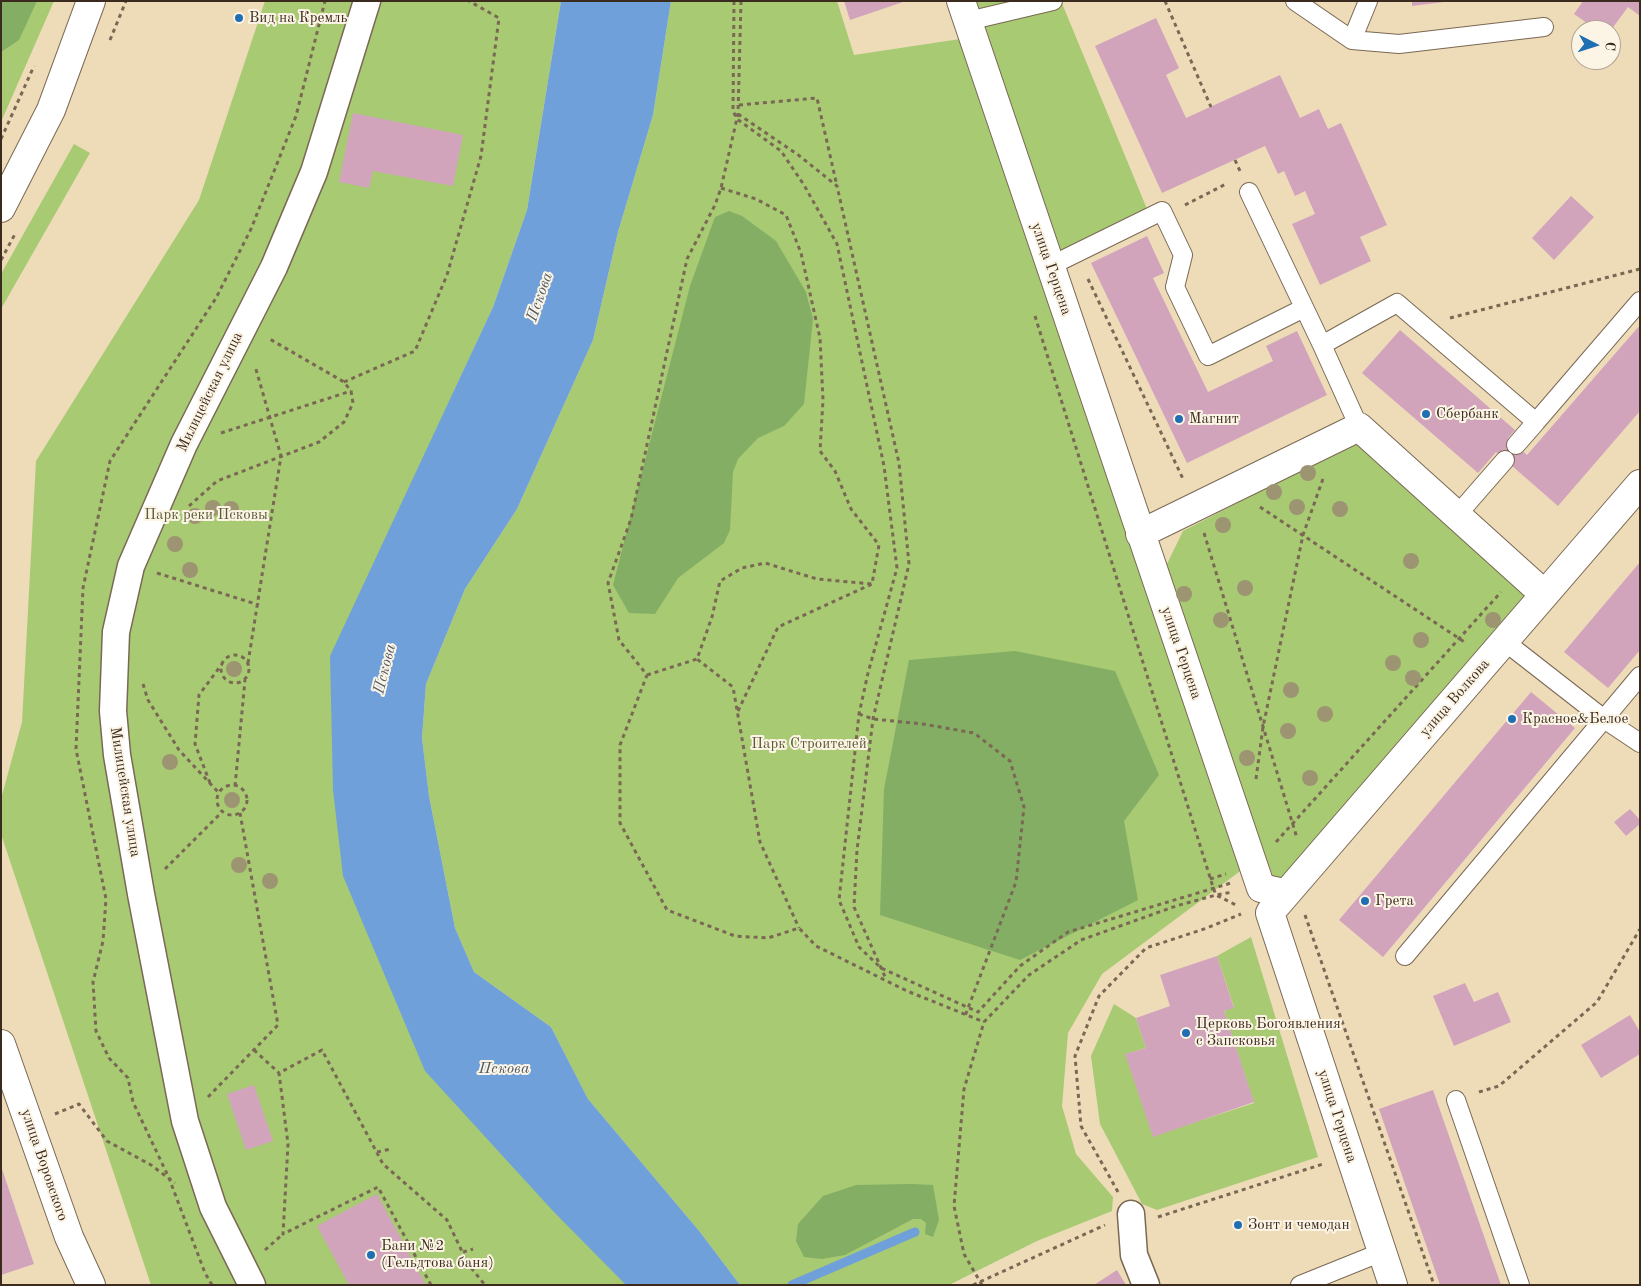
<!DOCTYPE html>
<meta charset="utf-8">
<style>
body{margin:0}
#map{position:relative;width:1641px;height:1286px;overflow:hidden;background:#eedcb9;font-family:"Old Standard TT",serif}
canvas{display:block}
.frame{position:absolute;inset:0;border:2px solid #3b2a1e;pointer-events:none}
.north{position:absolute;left:1571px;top:20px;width:50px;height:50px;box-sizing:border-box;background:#fcf5e5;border:1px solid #afa495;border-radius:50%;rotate:95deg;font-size:14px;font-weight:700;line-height:20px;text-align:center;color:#3b2a1e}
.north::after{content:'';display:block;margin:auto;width:18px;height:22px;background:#1f6fb2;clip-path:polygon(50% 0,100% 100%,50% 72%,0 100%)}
</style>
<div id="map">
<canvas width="1641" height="1286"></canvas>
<div class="frame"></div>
<div class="north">С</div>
</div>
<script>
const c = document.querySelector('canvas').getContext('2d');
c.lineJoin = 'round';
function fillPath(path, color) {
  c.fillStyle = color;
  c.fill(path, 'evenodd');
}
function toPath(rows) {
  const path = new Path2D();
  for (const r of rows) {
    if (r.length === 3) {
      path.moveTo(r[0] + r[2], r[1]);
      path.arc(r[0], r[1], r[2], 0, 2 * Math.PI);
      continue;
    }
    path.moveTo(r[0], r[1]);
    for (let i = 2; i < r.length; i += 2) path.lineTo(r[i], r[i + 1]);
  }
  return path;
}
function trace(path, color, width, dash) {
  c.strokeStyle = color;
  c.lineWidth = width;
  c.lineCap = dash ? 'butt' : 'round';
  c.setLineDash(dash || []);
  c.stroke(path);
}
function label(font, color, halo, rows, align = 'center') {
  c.font = font + ' "Old Standard TT",serif';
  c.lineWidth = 4;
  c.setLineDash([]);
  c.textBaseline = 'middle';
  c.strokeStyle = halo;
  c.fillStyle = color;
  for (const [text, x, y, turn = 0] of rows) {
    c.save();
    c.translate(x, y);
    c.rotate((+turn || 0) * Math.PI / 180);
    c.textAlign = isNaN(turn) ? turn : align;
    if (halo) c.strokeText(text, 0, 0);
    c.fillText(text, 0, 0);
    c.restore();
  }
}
const green = toPath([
 [1,1,54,1,1,122],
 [265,1,561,1,527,210,493,307,412,482,333,790,626,1285,151,1285,1,834,1,799,22,722,36,461,199,200],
 [671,1,837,1,854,55,960,39,1247,866,1102,974,1068,1033,1062,1106,1076,1154,1113,1197,1112,1211,1037,1241,949,1285,740,1285,700,1232,588,1099,551,1027,474,972,455,928,429,796,422,738,426,684,465,589,517,509,593,340,618,232,653,115],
 [971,1,1061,1,1152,221,1061,266],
 [74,144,90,153,1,309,1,274],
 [1361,439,1534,595,1276,885,1164,570,1183,531],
 [1251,937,1318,1157,1157,1210,1142,1204,1100,1124,1091,1056,1114,1004,1136,1018,1146,1048,1126,1054,1153,1136,1254,1103,1224,1011,1234,1007,1217,956]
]);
const forest = toPath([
 [1,1,37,1,19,40,1,52],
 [729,211,742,216,776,241,806,292,813,319,804,404,784,426,758,438,738,459,733,472,730,530,724,543,678,578,655,614,629,613,613,585,690,286,715,217],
 [1015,651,1115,671,1159,775,1124,821,1138,900,1020,960,880,915,884,789,909,660],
 [911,1184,933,1185,939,1220,933,1237,925,1234,926,1223,921,1219,913,1219,845,1255,822,1259,804,1257,796,1241,798,1224,823,1196,856,1185]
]);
const water = toPath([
 [561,1,671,1,653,115,618,232,593,340,517,509,465,589,426,684,422,738,429,796,455,928,474,972,551,1027,588,1099,700,1232,740,1285,626,1285,553,1211,425,1071,343,876,333,790,330,656,493,307,527,210]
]);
const stream = toPath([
 [792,1285,915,1232]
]);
const building = toPath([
 [844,1,903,1,903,2,850,20],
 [1412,1,1444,1,1444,2,1412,6],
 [1583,1,1640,1,1640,16,1628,7,1611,30,1597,30,1574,14],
 [1156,18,1179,68,1166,75,1186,118,1280,75,1300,118,1319,109,1328,129,1341,123,1387,225,1360,237,1371,261,1320,285,1292,224,1315,214,1305,191,1295,196,1284,171,1278,174,1265,146,1162,193,1095,46],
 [353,113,463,135,453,186,373,171,369,188,339,182],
 [1571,196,1594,217,1554,260,1532,238],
 [1147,236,1164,273,1153,278,1208,392,1273,361,1266,346,1297,331,1327,395,1187,463,1091,263],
 [1640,325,1640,411,1558,506,1496,452,1478,473,1362,373,1400,330,1515,430,1508,438,1527,455],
 [1640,562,1640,650,1608,688,1564,652],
 [1531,692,1575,728,1383,957,1339,920],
 [1630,809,1640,820,1640,824,1626,836,1614,822],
 [1217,956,1234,1008,1224,1011,1254,1102,1153,1137,1125,1054,1146,1048,1136,1018,1170,1006,1160,975],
 [1465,983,1474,1002,1498,992,1511,1022,1454,1046,1433,996],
 [1630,1015,1640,1032,1640,1054,1601,1078,1581,1045],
 [254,1085,273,1141,246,1150,227,1094],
 [1433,1090,1501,1285,1440,1285,1379,1109],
 [1,1166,34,1264,1,1275],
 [377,1194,426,1285,349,1285,317,1226],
 [1117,1270,1126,1285,1094,1285]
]);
const path = toPath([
 [734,1,733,111,737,119,781,151,804,185,837,244,884,466,897,568,868,673,859,714,839,900,859,947,881,968,978,1012,1020,966,1068,932,1231,883],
 [741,1,738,114,721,188,715,205,687,259,631,519,608,583,619,640,647,675,620,745,620,823,667,910,735,936,768,938,799,928,816,946,907,991,984,1022],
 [1165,1,1211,107],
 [110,40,126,1],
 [739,105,817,98,837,186],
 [738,114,797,154,837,186,899,463,909,564,873,719,857,850,854,907,886,979],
 [1,139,34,66],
 [1235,160,1240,171],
 [721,188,756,199,786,215,801,253,820,338,823,400,820,451,835,471,851,509,879,545,872,584,817,579,765,563,742,568,720,581,712,617,697,659,733,687,760,842,799,928],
 [1185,205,1226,184],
 [1,260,15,234],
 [1088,279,1184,481],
 [1035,316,1213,887,1216,895,1238,906],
 [1450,318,1640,269],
 [344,382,415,351,447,275,481,156,499,18,469,1],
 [221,433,351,391],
 [189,506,217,481,319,442,344,422,353,403,351,391,344,382,268,338],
 [1260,507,1466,643],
 [1204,533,1297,838],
 [157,573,259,605],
 [235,669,14],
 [248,663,281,456,255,366],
 [647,675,697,659],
 [143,684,148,700,179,750,219,793],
 [738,711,778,627,872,584],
 [859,714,873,719,923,724,974,733,1010,761,1024,807,1016,882,965,1016],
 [1256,779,1263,727,1303,535,1324,476],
 [210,783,195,744,199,695,222,664],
 [232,800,15],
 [235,786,245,680],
 [1276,842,1501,592],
 [165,869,223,811],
 [1210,879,1226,874],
 [1305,915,1434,1285],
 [254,1050,279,1073],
 [1479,1092,1499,1086,1597,1002,1640,929],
 [208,1097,278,1025,240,813],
 [55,1114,79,1104,107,1141,151,1165,175,1183],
 [377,1152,391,1149],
 [1118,1192,1081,1126,1075,1056,1099,996,1146,948,1207,928,1241,914],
 [1158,1217,1323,1164],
 [265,1250,283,1234],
 [463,1252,473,1249],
 [212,1285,205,1273,169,1178,133,1102,128,1078,109,1058,96,1031,93,982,103,941,106,899,76,749,83,588,110,461,216,298,251,229,296,116,325,1],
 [431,1285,378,1187,283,1234,288,1144,279,1073,322,1050,383,1164,447,1220,468,1264,485,1285],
 [973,1285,1105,1225],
 [982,1285,964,1254,954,1206,964,1089,984,1022,1029,975,1081,940,1176,906,1216,895,1233,892]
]);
const service = toPath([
 [1295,1,1352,40,1399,44,1544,27],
 [968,21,1053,1],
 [1352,40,1368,1],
 [1249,192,1322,345],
 [1050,266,1162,211,1183,255,1175,287,1208,356,1304,308],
 [1359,427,1322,345,1397,303,1536,422,1640,301],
 [1516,445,1536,422],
 [1458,514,1505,460],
 [1504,641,1604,719,1640,743],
 [1405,956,1640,676],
 [1456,1100,1520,1285],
 [1300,1285,1382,1252]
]);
const pedestrian = toPath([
 [1131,1214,1134,1255,1146,1285],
 [252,1285,213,1207,185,1121,141,894,117,755,113,711,116,632,131,566,184,444,274,267,314,172,367,1]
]);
const minor = toPath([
 [961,1,1261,888,1283,893,1270,913],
 [1,208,51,110,91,1],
 [1140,534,1359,427,1544,594],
 [1274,908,1640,484],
 [1270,913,1393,1285],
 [1,1044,69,1237,91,1285]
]);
const trees = [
 [1308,473],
 [1274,492],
 [1297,507],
 [213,508],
 [231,509],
 [1340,509],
 [195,516],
 [1223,525],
 [175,544],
 [1411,561],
 [190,570],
 [1245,588],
 [1184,594],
 [1221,620],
 [1493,620],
 [1421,640],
 [1393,663],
 [234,669],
 [1413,678],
 [1291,690],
 [1325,714],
 [1288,731],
 [1247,758],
 [170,762],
 [1310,778],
 [232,800],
 [239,865],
 [270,881]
];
const markers = [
 [239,18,5,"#1f6fb2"],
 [1426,414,5,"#1f6fb2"],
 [1179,419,5,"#1f6fb2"],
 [1512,719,5,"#1f6fb2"],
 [1365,901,5,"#1f6fb2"],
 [1186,1033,5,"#1f6fb2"],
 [1238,1225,5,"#1f6fb2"],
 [371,1255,5,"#1f6fb2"]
];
const poiNames = [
 ["Вид на Кремль",249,18],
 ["Сбербанк",1436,414],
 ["Магнит",1189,419],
 ["Красное&Белое",1522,719],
 ["Грета",1375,901],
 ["Церковь Богоявления",1196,1024],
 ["с Запсковья",1196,1041],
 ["Зонт и чемодан",1248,1225],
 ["Бани №2",381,1246],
 ["(Гельдтова баня)",381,1263]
];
const streetNames = [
 ["улица Герцена",1051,269,71],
 ["Милицейская улица",210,392,-64],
 ["улица Герцена",1181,653,71],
 ["улица Волкова",1455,698,-49],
 ["Милицейская улица",125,792,81],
 ["улица Герцена",1337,1116,72],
 ["улица Воровского",44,1165,71]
];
const parkNames = [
 ["Парк реки Псковы",206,515],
 ["Парк Строителей",809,744]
];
const waterNames = [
 ["Пскова",540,297,-71],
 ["Пскова",385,669,-76],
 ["Пскова",504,1069]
];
fillPath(green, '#a7ca73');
fillPath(forest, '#85ae65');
fillPath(water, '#70a0d9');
trace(stream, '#70a0d9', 9);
fillPath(building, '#d1a4bc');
trace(service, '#7a6854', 20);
trace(pedestrian, '#7a6854', 29);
trace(minor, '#7a6854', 30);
trace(path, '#7a6854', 3, [4, 4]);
trace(service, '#fff', 18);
trace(pedestrian, '#fff', 26);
trace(minor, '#fff', 28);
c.fillStyle = '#9d9472';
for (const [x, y] of trees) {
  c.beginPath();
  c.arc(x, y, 8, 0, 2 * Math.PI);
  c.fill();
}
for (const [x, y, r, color] of markers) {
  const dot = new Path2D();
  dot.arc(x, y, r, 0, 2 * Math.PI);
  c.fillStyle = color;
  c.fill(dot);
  trace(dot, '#fcf5e5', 2);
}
label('15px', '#3b2a1e', '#fcf5e5', poiNames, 'left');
label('15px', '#3b2a1e', '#fcf5e5', streetNames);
label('15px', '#5b5a38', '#fcf5e5', parkNames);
label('italic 16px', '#505969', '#fcf5e5', waterNames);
</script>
